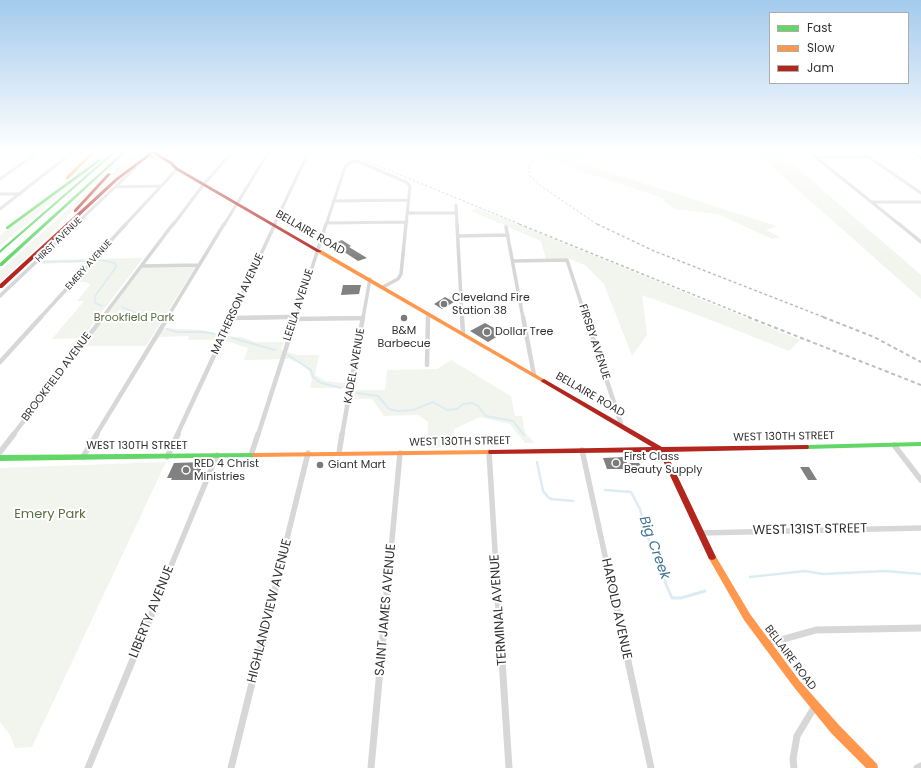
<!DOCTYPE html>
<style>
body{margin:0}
#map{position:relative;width:921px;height:768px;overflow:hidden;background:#fff;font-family:Poppins,sans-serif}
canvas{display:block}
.legend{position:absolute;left:769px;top:12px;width:140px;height:72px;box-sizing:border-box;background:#fff;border:1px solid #adadad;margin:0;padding:5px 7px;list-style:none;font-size:12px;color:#333}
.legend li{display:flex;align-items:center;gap:8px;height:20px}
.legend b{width:20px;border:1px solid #adadad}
</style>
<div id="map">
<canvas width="921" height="768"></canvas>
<ul class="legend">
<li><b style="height:5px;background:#63d668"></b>Fast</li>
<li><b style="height:5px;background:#ff974d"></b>Slow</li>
<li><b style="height:5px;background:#b3261e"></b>Jam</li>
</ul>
</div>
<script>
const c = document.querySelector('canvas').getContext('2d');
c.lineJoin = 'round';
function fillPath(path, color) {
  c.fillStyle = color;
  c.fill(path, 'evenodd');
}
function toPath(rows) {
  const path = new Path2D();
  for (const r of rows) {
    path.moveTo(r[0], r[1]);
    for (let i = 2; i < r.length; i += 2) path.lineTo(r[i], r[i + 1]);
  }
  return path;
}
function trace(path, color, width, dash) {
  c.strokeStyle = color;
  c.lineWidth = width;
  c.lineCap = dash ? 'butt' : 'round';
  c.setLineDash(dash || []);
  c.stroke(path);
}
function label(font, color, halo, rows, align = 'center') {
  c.font = font + ' Poppins,sans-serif';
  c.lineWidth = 4;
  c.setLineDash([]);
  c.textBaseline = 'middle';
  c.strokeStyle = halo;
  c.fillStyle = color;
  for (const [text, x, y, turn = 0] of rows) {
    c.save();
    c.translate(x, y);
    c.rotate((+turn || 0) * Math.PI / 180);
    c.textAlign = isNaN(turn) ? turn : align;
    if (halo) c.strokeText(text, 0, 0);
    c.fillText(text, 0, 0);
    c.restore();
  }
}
const green = toPath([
 [97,151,108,151,48,195,84,165],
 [133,151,138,151,144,156,124,170,78,211],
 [520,151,653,151,600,152,578,162,776,226,766,230,780,237,772,239,718,214,675,209,663,201,666,199,583,172,533,153],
 [754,151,778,151,921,275,921,299],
 [90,168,91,168,0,246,0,235],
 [93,187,95,187,44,241,0,282,0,271],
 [478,208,800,340,789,351,703,317,642,295,647,335,632,356,604,284,585,265,567,258,546,259,541,241,471,211],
 [143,258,82,338,52,339,84,301,77,301,90,285,86,282,75,282,93,262,36,264,41,260],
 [196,266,146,346,83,346,142,267],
 [163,328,202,330,234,337,242,337,255,342,284,342,281,350,297,355,319,355,315,375,326,381,350,384,349,388,310,388,312,379,309,371,301,364,289,359,244,360,248,348,223,340,188,340,189,336,158,337],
 [451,360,511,396,515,416,522,416,525,432,534,443,525,443,510,424,480,417,454,429,455,447,427,448,428,422,418,415,384,416,372,399,350,399,352,390,385,390,387,370,437,369],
 [166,462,32,747,15,748,10,735,0,722,0,468]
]);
const streamFar3 = toPath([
 [100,260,115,263,116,267,95,296,95,303,102,306],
 [44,262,86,261],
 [122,307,148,318]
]);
const streamFar2 = toPath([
 [145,317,152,320],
 [167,329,177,332,203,332,214,334],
 [232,338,275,350],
 [288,355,311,370,313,377,321,383,341,388],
 [357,393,378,396,389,409,398,411,413,410,433,402,447,410,457,409,463,404,472,403,478,406,486,416,513,421,524,435]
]);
const streamFar1 = toPath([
 [537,462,543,491,548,497,551,499,573,501],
 [605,490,631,492,640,509,647,535,666,583],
 [750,577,805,571,823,574,885,571,921,574]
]);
const stream = toPath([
 [665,582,672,598,681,598,705,591]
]);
const building = toPath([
 [342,240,351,246,349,247,367,258,358,261,332,244],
 [343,285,361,285,359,294,341,295],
 [445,297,454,302,442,309,434,304],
 [485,323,503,333,488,342,470,331],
 [625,457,627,463,639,463,643,468,651,468,652,474,632,474,630,469,607,469,603,458],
 [204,462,197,480,171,480,172,478,167,478,174,463],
 [800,467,809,467,817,480,808,480]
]);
const streetFar4 = toPath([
 [808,151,900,225],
 [860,151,921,193],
 [910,151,921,158],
 [0,153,2,151],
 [816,157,868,157],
 [0,179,34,155,33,151],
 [115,187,161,186],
 [0,194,20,194],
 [333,201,409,200],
 [872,202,921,202],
 [456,205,457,225],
 [0,209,74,151],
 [407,213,457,213],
 [327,223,407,222],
 [75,225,135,168],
 [125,225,177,169],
 [173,225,204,184,233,151],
 [224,225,269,151],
 [274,225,309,151],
 [326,225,345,167,350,162,357,161,406,182,410,186,406,225]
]);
const streetFar3 = toPath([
 [457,224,462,318],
 [899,224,921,242],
 [506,227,523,318],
 [458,236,508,235],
 [513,261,567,260,586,318],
 [142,266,199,265],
 [383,287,398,279,401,274,406,224],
 [0,296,76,224],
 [40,318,126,224],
 [102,318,173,224],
 [167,318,224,224],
 [231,318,275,224],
 [232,318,295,317],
 [296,318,326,224],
 [356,318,363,318],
 [363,318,370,279],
 [428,318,428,314]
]);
const streetFar2 = toPath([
 [462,317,463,333],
 [523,317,534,375],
 [586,317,621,424],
 [232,318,289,317],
 [294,319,363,318],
 [0,362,41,317],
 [427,365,428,317],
 [13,435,103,317],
 [96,435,168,317],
 [177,435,232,317],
 [258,435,296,317],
 [342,435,363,317]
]);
const streetFar1 = toPath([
 [894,445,921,480],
 [582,450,611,583],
 [0,452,14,434],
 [489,452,497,583],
 [339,453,342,434],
 [251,455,258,434],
 [83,457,97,434],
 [167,457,178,434],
 [700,533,921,528],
 [164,583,217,455],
 [276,583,308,453],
 [388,583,400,453]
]);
const street = toPath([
 [497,582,509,768],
 [611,582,651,768],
 [766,644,816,630,921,628],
 [88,768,165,582],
 [231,768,277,582],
 [371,768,388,582],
 [794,768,793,759,797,736,815,706],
 [917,768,921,766]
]);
const fast = toPath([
 [114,151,117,151,0,253,0,250,114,151],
 [124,151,127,151,2,266,0,266,0,263,124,151],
 [99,159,102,160,8,229,6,229,6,227,99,159],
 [921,442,921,446,806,449,804,449,803,447,804,445,806,445,921,442],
 [255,453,257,453,258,455,257,457,255,457,0,461,0,455,255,453]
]);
const slow = toPath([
 [93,151,96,151,68,179,66,179,66,177,93,151],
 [142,151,146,151,155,157,152,158,142,151],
 [317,250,321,250,547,381,544,383,542,382,317,252,317,250],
 [491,450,493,450,494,452,493,454,491,454,255,457,253,457,252,455,253,453,255,453,491,450],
 [712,554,715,555,750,614,799,680,839,725,877,764,878,768,866,768,831,733,793,686,744,620,708,557,709,555,712,554]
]);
const jam = toPath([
 [149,151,154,151,172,162,178,168,321,251,321,252,317,252,176,170,170,164,152,153,150,156,118,180,2,288,0,288,0,284,116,178,148,154,149,151],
 [108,173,111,174,76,212,74,212,74,210,108,173],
 [544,379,662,447,806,445,808,445,809,447,808,449,806,449,666,452,716,557,715,559,712,560,709,559,659,452,491,454,489,454,488,452,489,450,491,450,652,447,542,382,541,381,542,380,544,379]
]);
const railFar2 = toPath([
 [342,151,522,225],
 [549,151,529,163,529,175,541,186,598,225]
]);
const railFar1 = toPath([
 [519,224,751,318],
 [597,224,654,251,826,318]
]);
const rail = toPath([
 [748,317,921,385],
 [823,317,874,337,921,362]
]);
const markers = [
 [444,304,4,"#7a7a7a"],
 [404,318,4,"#7a7a7a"],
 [487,332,4,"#7a7a7a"],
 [616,463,4,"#7a7a7a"],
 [320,465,4,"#7a7a7a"],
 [186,470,4,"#7a7a7a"]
];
const farStreetnames = [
 ["HIRST AVENUE",59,240,-44],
 ["EMERY AVENUE",89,265,-48]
];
const streetNames = [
 ["BELLAIRE ROAD",310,233,30],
 ["MATHERSON AVENUE",238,304,-65],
 ["LEEILA AVENUE",299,305,-72],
 ["FIRSBY AVENUE",594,342,72],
 ["KADEL AVENUE",355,366,-80],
 ["BROOKFIELD AVENUE",57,377,-53],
 ["BELLAIRE ROAD",590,395,30],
 ["WEST 130TH STREET",784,437,-1],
 ["WEST 130TH STREET",460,442,-1],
 ["WEST 130TH STREET",137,446],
 ["BELLAIRE ROAD",790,658,53]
];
const poiNames = [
 ["Cleveland Fire",452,298],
 ["Station 38",452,311],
 ["B&M",404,331,"center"],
 ["Barbecue",404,344,"center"],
 ["Dollar Tree",495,332],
 ["First Class",624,457],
 ["Beauty Supply",624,470],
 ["RED 4 Christ",194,464],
 ["Ministries",194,477],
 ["Giant Mart",328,465]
];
const parkNames = [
 ["Brookfield Park",134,318]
];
const nearParknames = [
 ["Emery Park",50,515]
];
const nearStreetnames = [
 ["WEST 131ST STREET",810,530,-1],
 ["HAROLD AVENUE",616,609,78],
 ["SAINT JAMES AVENUE",386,610,-85],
 ["TERMINAL AVENUE",499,610,-94],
 ["HIGHLANDVIEW AVENUE",270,611,-76],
 ["LIBERTY AVENUE",152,612,-68]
];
const nearWaternames = [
 ["Big Creek",654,548,70]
];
fillPath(green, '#f1f5ed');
trace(streamFar3, '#ddebf3', 1.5);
trace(streamFar2, '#ddebf3', 2);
trace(streamFar1, '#ddebf3', 2.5);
trace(stream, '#ddebf3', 3);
fillPath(building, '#818181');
trace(streetFar4, '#d7d7d7', 3);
trace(streetFar3, '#d7d7d7', 3.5);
trace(streetFar2, '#d7d7d7', 4.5);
trace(streetFar1, '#d7d7d7', 5.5);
trace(street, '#d7d7d7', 7);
fillPath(fast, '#63d668');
fillPath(slow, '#ff974d');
fillPath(jam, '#b3261e');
trace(railFar2, '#bebebe', 1, [2.5, 2]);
trace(railFar1, '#bebebe', 1.5, [3, 2.5]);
trace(rail, '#bebebe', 2, [4, 3]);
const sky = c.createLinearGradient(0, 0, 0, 259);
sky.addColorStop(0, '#a3caec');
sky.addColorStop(0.58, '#fff');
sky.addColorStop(1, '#ffffff00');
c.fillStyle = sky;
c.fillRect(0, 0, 921, 259);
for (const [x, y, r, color] of markers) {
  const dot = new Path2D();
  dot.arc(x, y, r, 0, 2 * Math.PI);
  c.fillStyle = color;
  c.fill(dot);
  trace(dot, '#fff', 1.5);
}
label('9px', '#333', '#fff', farStreetnames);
label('11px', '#333', '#fff', streetNames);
label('11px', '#333', '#fff', poiNames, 'left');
label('11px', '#56703f', '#fff', parkNames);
label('13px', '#56703f', '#fff', nearParknames);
label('13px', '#333', '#fff', nearStreetnames);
label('italic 14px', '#3f7597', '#fff', nearWaternames);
</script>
